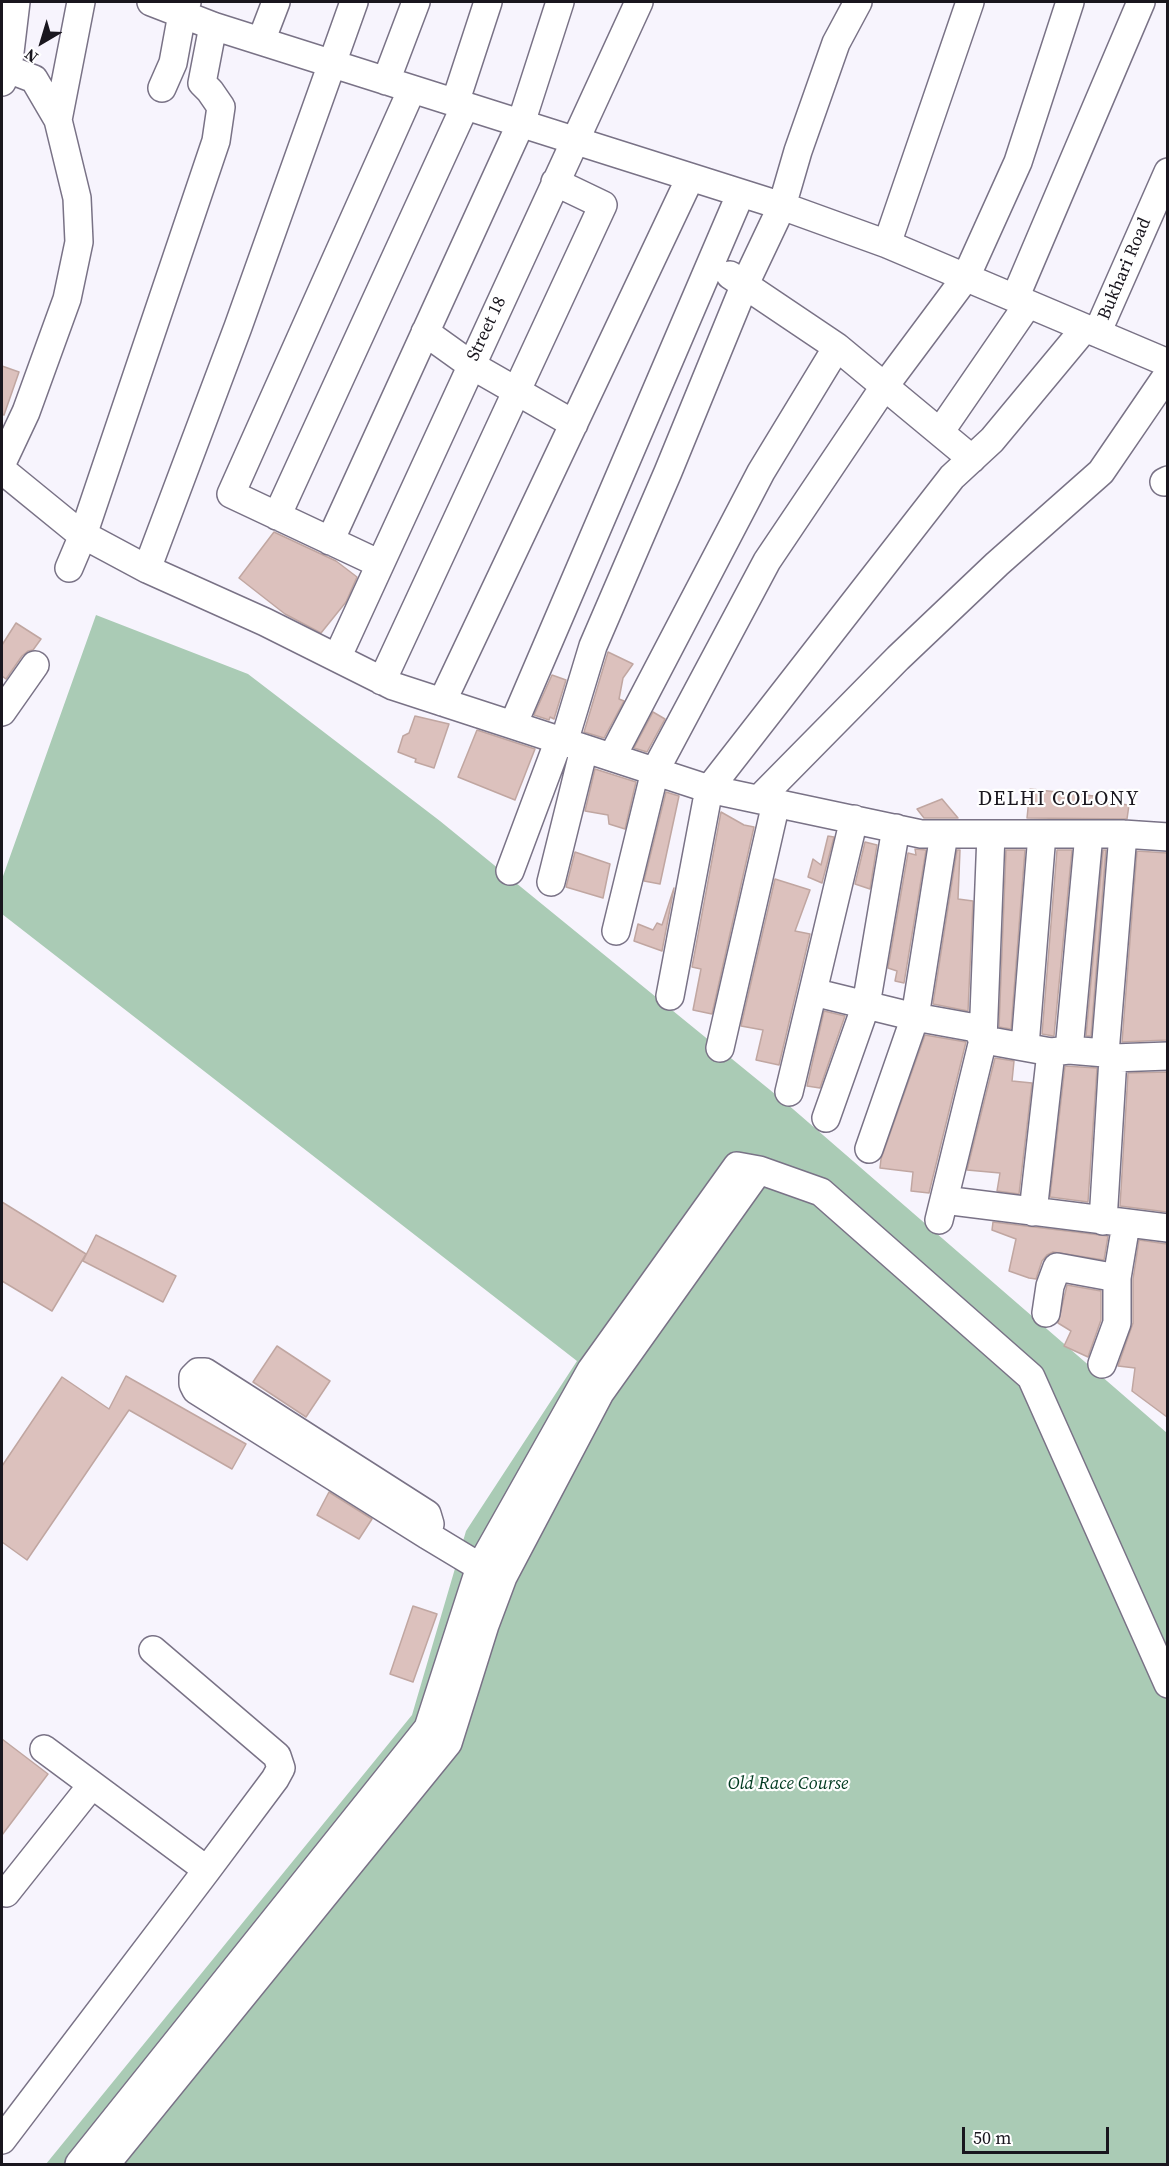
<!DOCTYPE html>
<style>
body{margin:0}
#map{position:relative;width:1169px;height:2166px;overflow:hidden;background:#f7f4fd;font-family:"Source Serif 4",serif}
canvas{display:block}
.frame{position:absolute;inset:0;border:3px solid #19161e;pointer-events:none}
.north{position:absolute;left:12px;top:12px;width:60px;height:60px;-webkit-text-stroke:4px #fff;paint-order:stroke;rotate:218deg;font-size:16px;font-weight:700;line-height:24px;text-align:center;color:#19161e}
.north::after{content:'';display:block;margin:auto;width:21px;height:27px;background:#19161e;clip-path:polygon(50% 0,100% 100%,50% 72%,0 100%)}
.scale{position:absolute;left:962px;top:2127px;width:147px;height:27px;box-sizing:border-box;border:3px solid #19161e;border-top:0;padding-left:8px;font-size:18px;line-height:21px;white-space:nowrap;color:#19161e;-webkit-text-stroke:4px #fff;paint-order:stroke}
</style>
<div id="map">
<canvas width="1169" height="2166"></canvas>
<div class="frame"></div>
<div class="north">N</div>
<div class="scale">50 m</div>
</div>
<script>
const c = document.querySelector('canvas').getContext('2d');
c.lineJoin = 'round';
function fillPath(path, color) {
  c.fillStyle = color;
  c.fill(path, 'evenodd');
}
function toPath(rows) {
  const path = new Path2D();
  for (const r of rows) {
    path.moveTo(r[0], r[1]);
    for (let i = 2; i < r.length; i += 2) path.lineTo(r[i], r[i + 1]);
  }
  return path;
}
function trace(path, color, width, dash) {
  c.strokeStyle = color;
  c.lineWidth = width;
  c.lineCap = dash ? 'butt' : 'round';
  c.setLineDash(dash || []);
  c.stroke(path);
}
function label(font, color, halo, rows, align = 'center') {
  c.font = font + ' "Source Serif 4",serif';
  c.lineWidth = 4.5;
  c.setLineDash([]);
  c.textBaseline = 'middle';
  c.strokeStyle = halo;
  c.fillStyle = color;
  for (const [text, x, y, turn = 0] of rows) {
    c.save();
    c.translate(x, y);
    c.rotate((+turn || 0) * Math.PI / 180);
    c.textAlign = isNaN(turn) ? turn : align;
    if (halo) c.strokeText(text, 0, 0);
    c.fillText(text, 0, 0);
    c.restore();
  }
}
const green = toPath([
 [96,615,248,674,440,821,786,1103,1167,1433,1167,2164,46,2164,412,1715,466,1531,577,1361,2,914,2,879]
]);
const building = toPath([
 [2,366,19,372,4,415,2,414,2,366],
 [274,532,336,561,357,577,346,602,321,633,285,614,239,578,274,532],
 [16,623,41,639,33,650,28,651,22,656,6,679,2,676,2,645,16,623],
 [608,652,633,664,623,678,619,699,624,701,604,738,584,732,608,652],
 [552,675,566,680,554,719,550,717,549,720,534,715,552,675],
 [653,712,665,719,647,752,634,748,653,712],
 [415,716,449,724,434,768,415,762,416,759,398,752,403,736,409,733,415,716],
 [477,730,535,749,515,800,458,777,477,730],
 [595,769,636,782,625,829,609,824,608,815,585,811,595,769],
 [1030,789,1094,796,1094,801,1129,805,1127,819,1027,818,1030,789],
 [666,792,679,796,660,884,644,881,666,792],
 [942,799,958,818,924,818,917,809,942,799],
 [721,812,744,825,754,827,712,1014,693,1010,701,969,692,967,721,812],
 [828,836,834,837,822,883,808,877,813,859,821,865,828,836],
 [865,842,877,845,870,889,855,884,865,842],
 [915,849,926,850,904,983,895,981,897,971,888,968,908,853,916,855,915,849],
 [957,850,960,850,958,899,973,901,968,1011,933,1004,957,850],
 [1006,850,1025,850,1011,1029,999,1027,1006,850],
 [1057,850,1072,850,1054,1036,1053,1036,1042,1034,1057,850],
 [1103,850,1106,850,1091,1036,1086,1036,1103,850],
 [1137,851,1167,853,1167,1040,1122,1042,1137,851],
 [575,852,610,864,603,898,566,887,575,852],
 [775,879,810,890,795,931,810,934,779,1065,756,1060,763,1030,741,1026,775,879],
 [674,888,662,951,634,941,638,924,653,930,657,923,662,925,674,888],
 [824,1011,845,1016,820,1088,807,1086,824,1011],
 [925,1035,966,1042,929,1193,911,1191,913,1172,880,1168,881,1159,925,1035],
 [995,1058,1014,1061,1012,1081,1032,1083,1019,1194,997,1191,1000,1173,967,1170,995,1058],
 [1065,1066,1097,1068,1088,1202,1050,1197,1065,1066],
 [1167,1072,1167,1212,1120,1206,1128,1073,1167,1072],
 [2,1202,86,1254,52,1311,2,1281,2,1202],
 [993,1222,1108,1236,1104,1260,1053,1252,1047,1255,1042,1261,1036,1279,1029,1278,1009,1271,1016,1239,992,1230,993,1222],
 [96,1235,176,1276,163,1302,83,1261,96,1235],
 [1139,1240,1167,1244,1167,1417,1132,1391,1135,1368,1118,1366,1133,1323,1133,1279,1139,1240],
 [1067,1285,1101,1291,1101,1320,1088,1357,1064,1346,1071,1331,1058,1323,1067,1285],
 [277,1346,330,1381,306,1417,253,1382,277,1346],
 [126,1376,246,1444,232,1469,129,1410,27,1560,2,1542,2,1466,62,1377,109,1409,126,1376],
 [329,1492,372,1519,359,1539,317,1515,329,1492],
 [413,1606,437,1614,413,1682,390,1674,413,1606],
 [2,1739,48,1774,2,1835,2,1739]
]);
const minor = toPath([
 [151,2,213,26,782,206,887,244,1168,363],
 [261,41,276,2],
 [386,81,416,2],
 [2,82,8,69,16,2],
 [162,88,173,63,182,14,187,2],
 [455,103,488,2],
 [58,120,81,2],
 [887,244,970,2],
 [730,275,837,347,972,459],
 [1015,298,1141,2],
 [425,332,471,365,574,424],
 [1097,333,1168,172],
 [940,432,1028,304],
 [2,463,26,412,67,299,79,242,77,198,58,120,34,79,8,69],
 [2,470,78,532,147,569,265,622,393,686,709,789,921,834,1123,834,1168,837],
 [1164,482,1168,480],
 [277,516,465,106],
 [330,541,521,123,560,2],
 [380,564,231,494,412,89],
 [69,568,83,535,216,141,221,107,210,91,202,83,213,26],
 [147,569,238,327,354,2],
 [337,658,639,2],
 [382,681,603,205,555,182],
 [442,702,690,178],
 [2,712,35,665],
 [513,725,740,195],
 [564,742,593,646,668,472,745,284,782,206,798,151,836,43,858,2],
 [612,757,761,472,837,347],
 [759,799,898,658,997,564,1101,472,1168,374],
 [510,871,559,740],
 [551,882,584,749],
 [616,931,655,771,767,561,884,387,966,277,1018,162,1070,2],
 [813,992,915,1017,976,1028,983,1040,996,1042,1051,1052,1069,1050,1105,1053,1113,1058,1168,1056],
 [670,996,709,789,952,477,992,440,1085,328],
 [1025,1046,1042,834],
 [720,1048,776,803],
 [1069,1050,1089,834],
 [1105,1053,1123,834],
 [789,1092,854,819],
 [826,1118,866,1005,896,828],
 [869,1149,915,1017,944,834],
 [944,1200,1168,1228],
 [1033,1212,1051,1052],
 [939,1220,983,1040,991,834],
 [1103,1221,1113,1058],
 [1046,1313,1050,1286,1057,1267,1117,1278],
 [1102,1364,1117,1323,1117,1278,1126,1224],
 [427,1535,430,1524,427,1514,205,1372,198,1372,193,1377,193,1384,196,1390,427,1535,480,1567,496,1574],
 [44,1749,207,1870],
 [6,1893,91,1786],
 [2,2140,207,1870,275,1779,281,1768,277,1756,153,1650],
 [79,2164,428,1728,480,1567,591,1370,737,1166,759,1170,821,1192,1031,1377,1168,1684],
 [106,2164,448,1743,485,1625,503,1577,600,1393,759,1170]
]);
const streetNames = [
 ["Bukhari Road",1125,269,-67],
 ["Street 18",487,329,-65]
];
const parkNames = [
 ["Old Race Course",788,1784]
];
const neighbourhoodNames = [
 ["DELHI COLONY",1059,800]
];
fillPath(green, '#aacbb5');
fillPath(building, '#dcc1bd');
trace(building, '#c0a6a1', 1.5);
trace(minor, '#797286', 30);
trace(minor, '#fff', 27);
label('18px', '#19161e', '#fff', streetNames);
label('italic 18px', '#013a20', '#fff', parkNames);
c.letterSpacing = '1.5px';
label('20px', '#19161e', '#fff', neighbourhoodNames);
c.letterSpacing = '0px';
</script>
